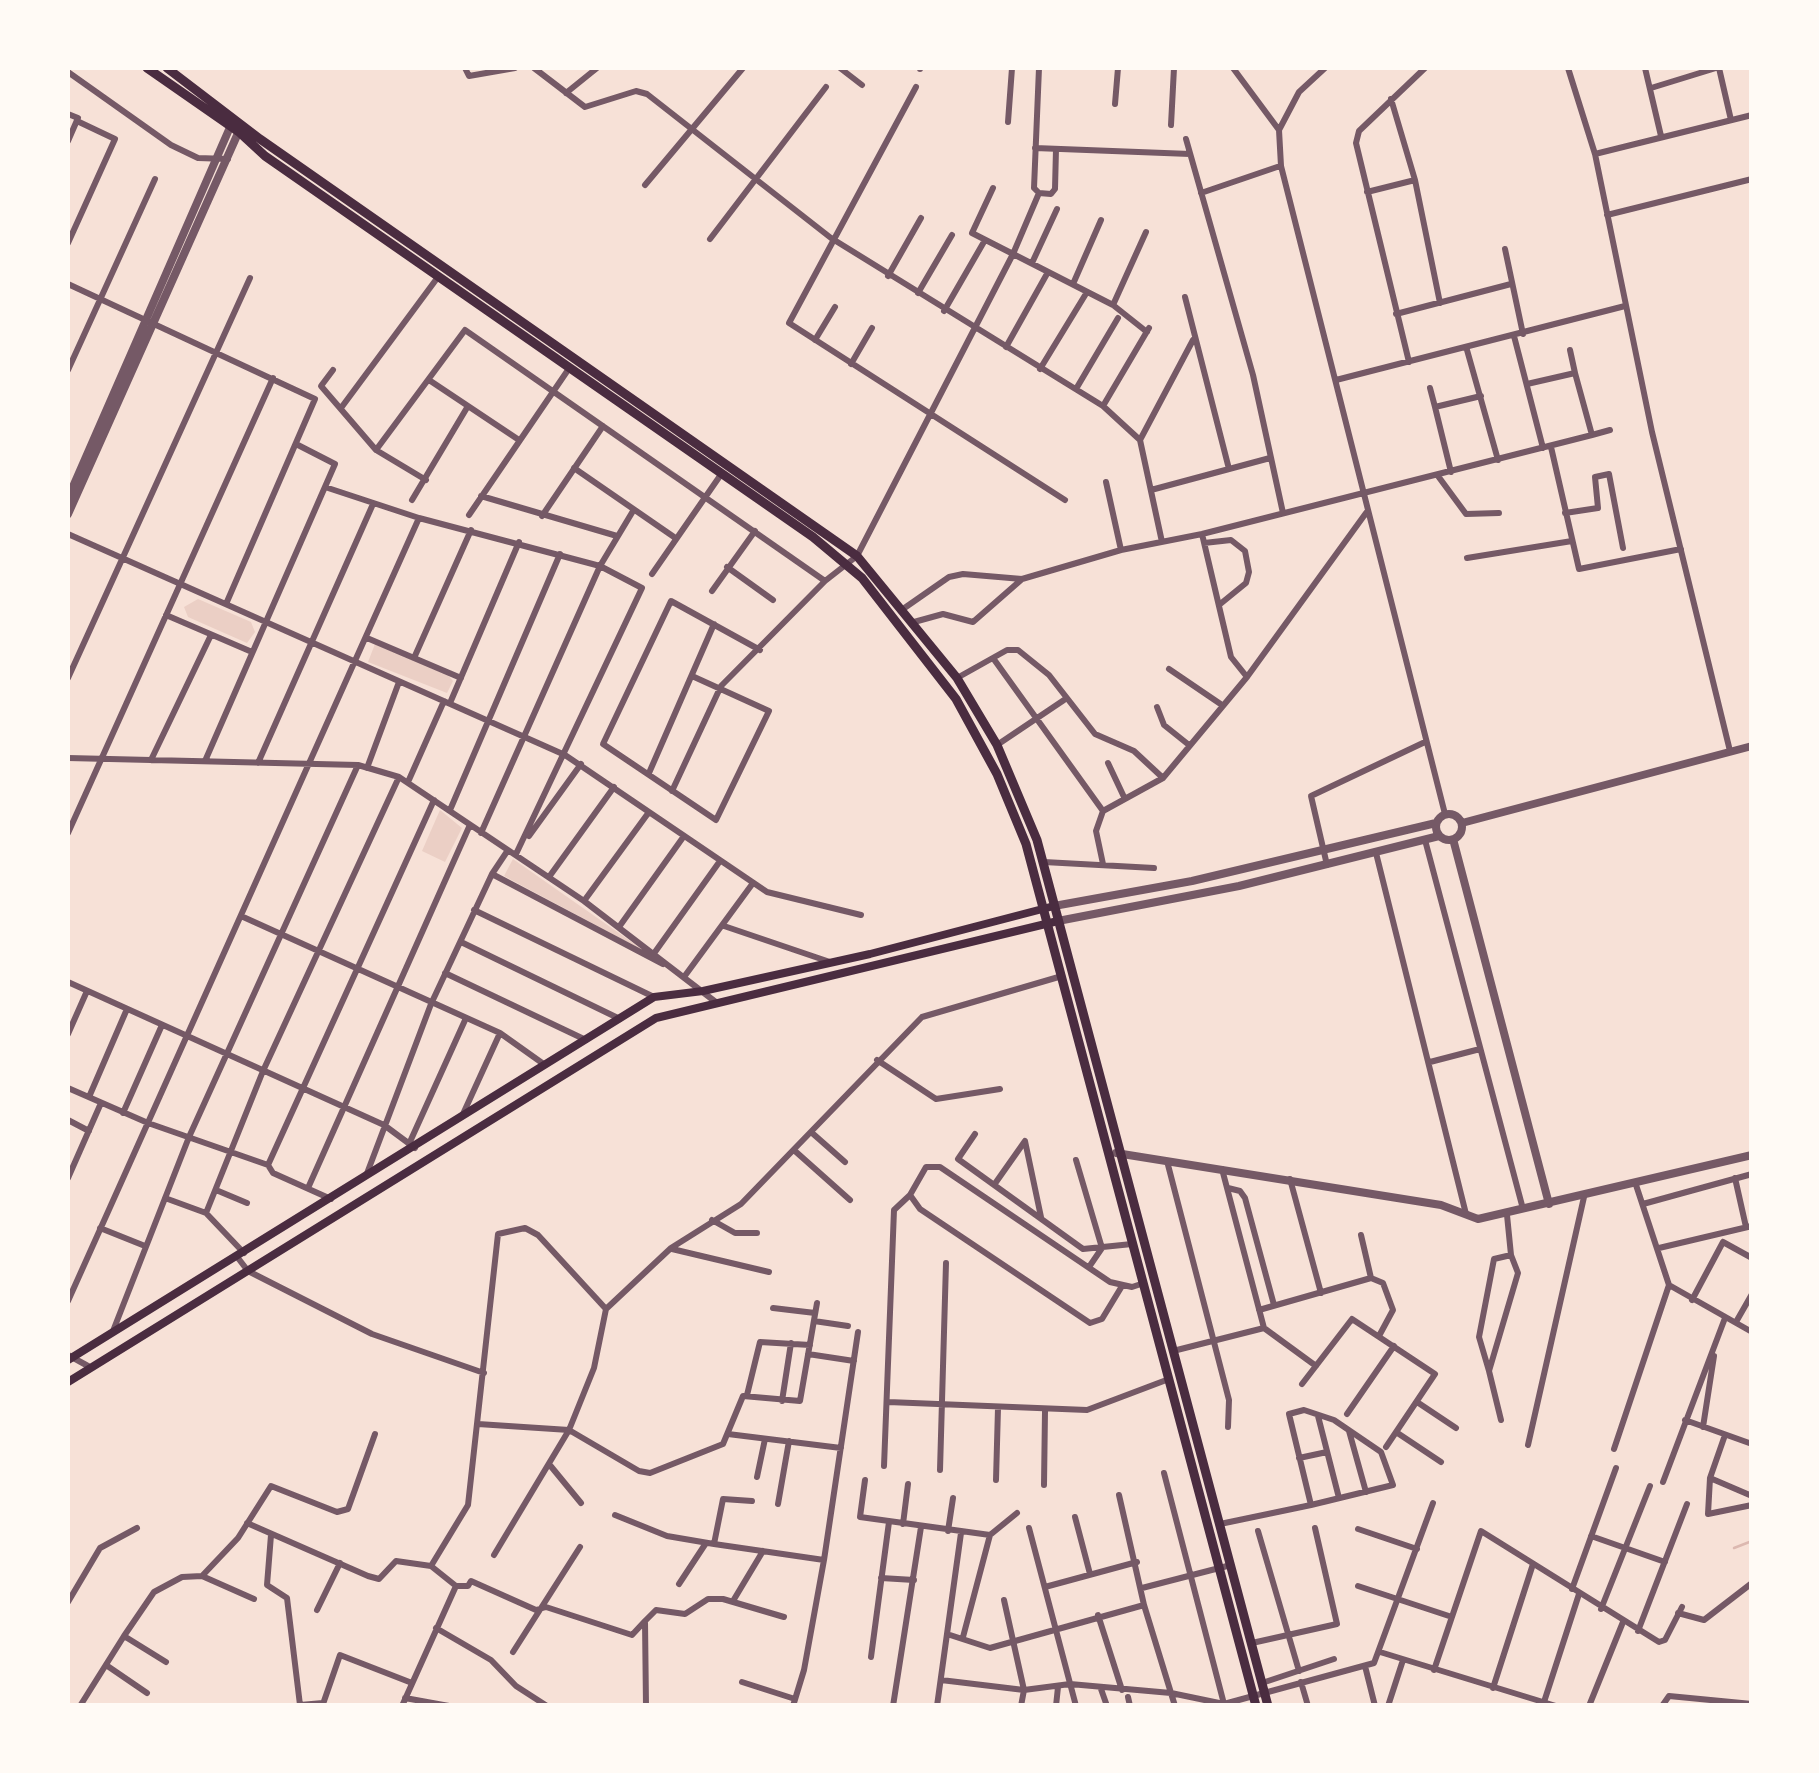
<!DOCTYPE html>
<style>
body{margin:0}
#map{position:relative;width:1819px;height:1773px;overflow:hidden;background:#f7e1d7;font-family:Inter,sans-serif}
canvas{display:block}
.frame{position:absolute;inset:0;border:70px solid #fffaf5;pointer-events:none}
</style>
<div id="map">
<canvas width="1819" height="1773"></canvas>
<div class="frame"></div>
</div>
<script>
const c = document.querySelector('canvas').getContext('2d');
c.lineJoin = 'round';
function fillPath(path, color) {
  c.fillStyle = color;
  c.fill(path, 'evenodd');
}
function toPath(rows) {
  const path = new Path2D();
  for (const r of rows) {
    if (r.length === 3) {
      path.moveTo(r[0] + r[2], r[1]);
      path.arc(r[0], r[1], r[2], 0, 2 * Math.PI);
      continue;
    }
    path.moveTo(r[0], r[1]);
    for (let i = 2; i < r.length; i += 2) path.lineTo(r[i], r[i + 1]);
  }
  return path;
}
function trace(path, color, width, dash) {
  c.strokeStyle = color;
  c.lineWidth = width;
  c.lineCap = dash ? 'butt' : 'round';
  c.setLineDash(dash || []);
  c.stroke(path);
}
const green = toPath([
 [198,599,251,622,255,632,247,643,188,617,184,607],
 [375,644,448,675,453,681,447,693,368,662],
 [440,810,462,828,445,862,422,851],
 [513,859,646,952,504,876]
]);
const stream = toPath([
 [1734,1548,1752,1541]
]);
const minor = toPath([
 [465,68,469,76,515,68],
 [534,68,585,107,636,91,647,94,831,238,1103,406,1140,440,1162,542],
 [840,68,862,85],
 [1233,68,1279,130],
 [1325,68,1299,92,1279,130,1281,166,1445,814],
 [1568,68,1595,154,1652,432,1730,751],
 [1645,68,1661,136],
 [1719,68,1731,120],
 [920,69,920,68],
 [68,72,171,145,198,158,228,159],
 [916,87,789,323,1065,500],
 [1651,88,1716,68],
 [566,93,597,68],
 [1391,99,1415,180,1440,303],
 [1115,104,1118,68],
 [68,114,78,118,68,141],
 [1008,122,1012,68],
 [1171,125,1174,68],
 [1186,139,1253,375,1283,513],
 [1035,148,1190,154],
 [1595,154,1752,115],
 [645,185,743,68],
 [993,188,972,233,1113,305,1147,332],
 [1367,192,1415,180],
 [1039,193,1051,194,1055,189,1056,149],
 [1201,193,1280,166],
 [1607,215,1752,179],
 [710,239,826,87],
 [68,243,115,139,77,121],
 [1505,249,1523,334],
 [1032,263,1057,209],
 [888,276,921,218],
 [68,284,315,399,226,604],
 [1073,284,1101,220],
 [918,293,952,235],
 [1185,297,1229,469],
 [1113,305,1146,232],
 [944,311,985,240],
 [1396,314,1511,284],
 [1514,336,1543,448],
 [815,340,835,307],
 [1006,347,1048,272],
 [1467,350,1498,460],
 [1570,350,1575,373],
 [1409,362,1356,143,1359,131,1425,68],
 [851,364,872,328],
 [1040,369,1087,292],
 [68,370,155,179],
 [333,370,321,386,376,450,426,480],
 [429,380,519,440],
 [1336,380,1625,306],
 [1430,388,1435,407],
 [1076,389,1118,318],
 [1103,406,1149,328],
 [341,408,438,277],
 [1592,435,1610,430],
 [1140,440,1193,340],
 [1551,447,1579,569,1681,549],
 [376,450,465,330,825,581],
 [574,468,674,537],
 [1451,472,1435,407,1481,396],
 [1438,476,1466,514,1499,513],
 [1106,482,1121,550],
 [325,487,419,518,600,566,642,588,516,854],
 [1151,490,1270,458],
 [481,496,617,536],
 [412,500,468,406],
 [1565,513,1598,508,1595,477,1609,474,1623,548],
 [469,515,570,367],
 [542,516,603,426],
 [68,534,565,755,767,892,861,915],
 [1202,534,1231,657,1247,677],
 [1204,543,1231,540,1245,551,1249,572,1246,583,1219,605],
 [1467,558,1572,541],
 [727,567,773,600],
 [652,574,722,473],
 [712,591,755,531],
 [903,609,949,577,963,574,1022,579,1121,550,1202,534,1592,435,1575,373,1527,384],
 [166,615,252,652],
 [914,622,943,614,973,622,1021,580],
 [367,638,461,678],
 [414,658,471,530],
 [993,658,1103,811],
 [1169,669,1222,705],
 [692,676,769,711,716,820,603,744,671,601,760,650],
 [68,678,250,278],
 [957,678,1007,650,1018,650,1049,675,1095,734,1134,751,1163,778],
 [450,703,519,542],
 [1157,707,1164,725,1189,745],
 [997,745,1064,700],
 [68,758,358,765,399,777,584,901,717,1003],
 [151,760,211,635],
 [205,761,335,464,296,444],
 [258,763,373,504],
 [1108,763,1124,797],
 [367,768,399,682],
 [649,773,714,624],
 [408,782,444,701],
 [672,791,721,686,825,581,857,556,1013,254,1039,193,1034,188,1039,68],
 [450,810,560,554],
 [68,833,273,378],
 [481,833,600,566,633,511],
 [529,836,581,764],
 [1425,840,1523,1209],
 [1376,853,1466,1214],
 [1044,862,1154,868],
 [1103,864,1096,831,1103,811,1163,778,1247,677,1366,513],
 [1327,865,1311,796,1425,742],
 [492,874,663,964],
 [549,877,614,787],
 [584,901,649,812],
 [474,910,654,997],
 [241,916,500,1033,545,1065],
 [724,926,830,962],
 [619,927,684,836],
 [461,942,620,1019],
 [655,952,720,861],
 [445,973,586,1040],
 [684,977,753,883],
 [68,982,384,1125,415,1148],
 [68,1034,87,991],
 [877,1060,936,1099,1000,1089],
 [1430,1062,1480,1049],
 [68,1088,148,1123,268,1165,273,1173,331,1199],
 [89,1097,127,1009],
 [123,1113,162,1025],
 [463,1114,500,1033],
 [68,1120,89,1131],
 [811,1132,845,1162],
 [975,1134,958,1159,1083,1249,1132,1244],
 [409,1144,466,1018],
 [795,1151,850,1200],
 [1076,1160,1102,1248,1089,1267],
 [1167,1161,1229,1400,1228,1427],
 [268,1165,434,800],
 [1222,1169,1264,1328,1316,1366],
 [366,1176,431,1004,492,874,508,850],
 [68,1178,101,1103],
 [1735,1178,1746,1227],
 [1290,1179,1321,1293],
 [994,1185,1025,1141,1041,1217],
 [1636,1185,1669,1285,1752,1332],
 [308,1188,469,827],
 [1228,1188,1240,1191,1245,1198,1274,1305],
 [216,1190,247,1203],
 [165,1198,206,1213,244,1253],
 [1643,1204,1752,1174],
 [206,1213,263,1071,399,777],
 [712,1220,735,1233,757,1233],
 [100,1228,145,1246],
 [1361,1235,1371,1278],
 [1723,1242,1752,1258],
 [1659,1248,1752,1226],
 [672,1249,769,1272],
 [238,1258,248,1271,372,1334,484,1373],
 [1122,1286,1102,1319,1090,1323,920,1209,910,1195,926,1167,940,1167,1110,1282,1132,1287,1144,1283],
 [1692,1300,1723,1242],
 [68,1301,419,518],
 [773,1308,815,1313],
 [1259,1310,1371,1278,1383,1283,1393,1310,1379,1336],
 [814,1321,848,1326],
 [1736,1322,1752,1294],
 [113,1331,189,1137,358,765],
 [1173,1351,1264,1328],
 [808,1354,854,1361],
 [68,1355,88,1366],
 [1489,1371,1479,1337,1494,1259,1511,1255],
 [1302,1384,1352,1319,1435,1374,1386,1447],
 [747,1395,760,1342,810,1345],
 [782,1401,791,1343],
 [888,1402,1087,1410,1169,1379],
 [1417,1402,1456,1428],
 [1347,1414,1394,1346],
 [1318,1416,1339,1498],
 [1501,1420,1489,1371,1518,1273,1511,1255,1507,1215],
 [1685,1420,1752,1444],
 [478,1424,569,1430,639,1471,650,1473,723,1444,743,1396,800,1401,817,1303],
 [1703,1427,1714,1356],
 [1349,1431,1366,1492],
 [1396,1432,1441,1462],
 [728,1434,841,1448],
 [1725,1435,1710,1478,1708,1514,1752,1505],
 [1528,1445,1584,1197],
 [1614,1449,1669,1285],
 [1299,1458,1327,1452],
 [549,1464,581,1503],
 [884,1466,894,1210,910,1195],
 [940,1470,946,1263],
 [1164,1473,1224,1704],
 [757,1477,765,1439],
 [1710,1478,1752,1496],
 [865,1480,860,1517,990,1535,1017,1513],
 [996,1480,998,1408],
 [1663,1482,1725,1318],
 [1044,1485,1045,1411],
 [1119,1495,1144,1605,1175,1706],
 [778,1504,789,1441],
 [615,1515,667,1536,714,1544,723,1499,752,1501],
 [1075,1517,1090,1574],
 [247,1523,368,1576,379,1579,396,1561,431,1566,456,1586,402,1706],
 [903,1524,908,1484],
 [1220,1524,1311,1505,1393,1485,1381,1452,1334,1420,1304,1410,1289,1414,1311,1505],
 [1029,1528,1076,1706],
 [1358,1529,1417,1549],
 [948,1531,953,1498],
 [1258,1531,1299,1671],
 [271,1535,267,1585,287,1598,300,1705,323,1703],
 [1591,1536,1665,1562],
 [714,1544,824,1560],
 [494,1555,569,1430,594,1368,606,1309,671,1248,741,1204,922,1017,1062,976],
 [431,1566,468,1505,498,1234,525,1228,538,1235,606,1309],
 [202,1576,238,1538,271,1486,337,1512,348,1509,375,1434],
 [881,1578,914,1580],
 [679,1584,706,1543],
 [456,1586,468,1586,471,1581,536,1610,546,1607,632,1635,645,1621],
 [1358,1586,1452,1617],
 [1045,1587,1137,1562],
 [1142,1588,1231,1565],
 [1572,1589,1616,1468],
 [1004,1600,1024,1690,1021,1706],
 [733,1601,763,1551],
 [68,1602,100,1548,137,1528],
 [1601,1609,1650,1486],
 [317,1610,340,1563],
 [1678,1613,1704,1620,1752,1583],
 [1098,1615,1122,1690],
 [436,1628,491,1660,516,1686,547,1706],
 [1638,1631,1687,1504],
 [947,1634,990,1648,1144,1605],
 [124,1636,154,1592,182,1577,202,1576,254,1599],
 [963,1637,990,1535],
 [1252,1643,1337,1624,1315,1528],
 [513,1652,580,1547],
 [1380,1652,1556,1706],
 [871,1657,889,1522],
 [106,1665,147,1693],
 [1365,1666,1375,1706],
 [1434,1670,1481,1531,1659,1642,1665,1640,1682,1607],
 [941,1680,1024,1690,1070,1684,1171,1693,1224,1704,1374,1663,1433,1503],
 [742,1682,795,1699],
 [1301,1682,1308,1706],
 [1262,1683,1334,1659],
 [1493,1688,1533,1564],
 [1101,1689,1107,1706],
 [1128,1697,1130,1706],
 [405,1698,449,1706],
 [1544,1702,1579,1594],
 [323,1704,340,1655,412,1683],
 [80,1706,124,1636,166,1662],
 [646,1706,645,1621,656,1610,685,1614,708,1599,723,1599,784,1617],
 [793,1706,804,1670,824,1560,858,1332],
 [893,1706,921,1527],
 [937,1706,961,1533],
 [1056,1706,1058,1687],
 [1388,1706,1403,1660],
 [1589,1706,1623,1622],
 [1662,1706,1669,1696,1752,1704]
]);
const tertiary = toPath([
 [68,498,231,125],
 [68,514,239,131],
 [1449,827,13],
 [1462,823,1752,746],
 [1453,839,1549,1204],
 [1054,906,1192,881,1436,823],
 [1058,921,1239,886,1439,836],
 [1116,1153,1441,1205,1478,1219,1752,1155]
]);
const secondary = toPath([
 [68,1360,654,997,703,991,870,954,1054,906],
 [68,1382,656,1018,1058,921]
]);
const primary = toPath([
 [147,68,239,132,265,156,813,537,862,578,956,699,997,774,1026,844,1256,1706],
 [167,68,260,139,857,556,957,678,997,745,1037,840,1268,1706]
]);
fillPath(green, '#ebcfc5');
trace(stream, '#dcb8b0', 2.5);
trace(minor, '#755966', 6);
trace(tertiary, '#755966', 8);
trace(secondary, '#4a2c40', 8);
trace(primary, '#4a2c40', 9);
</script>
